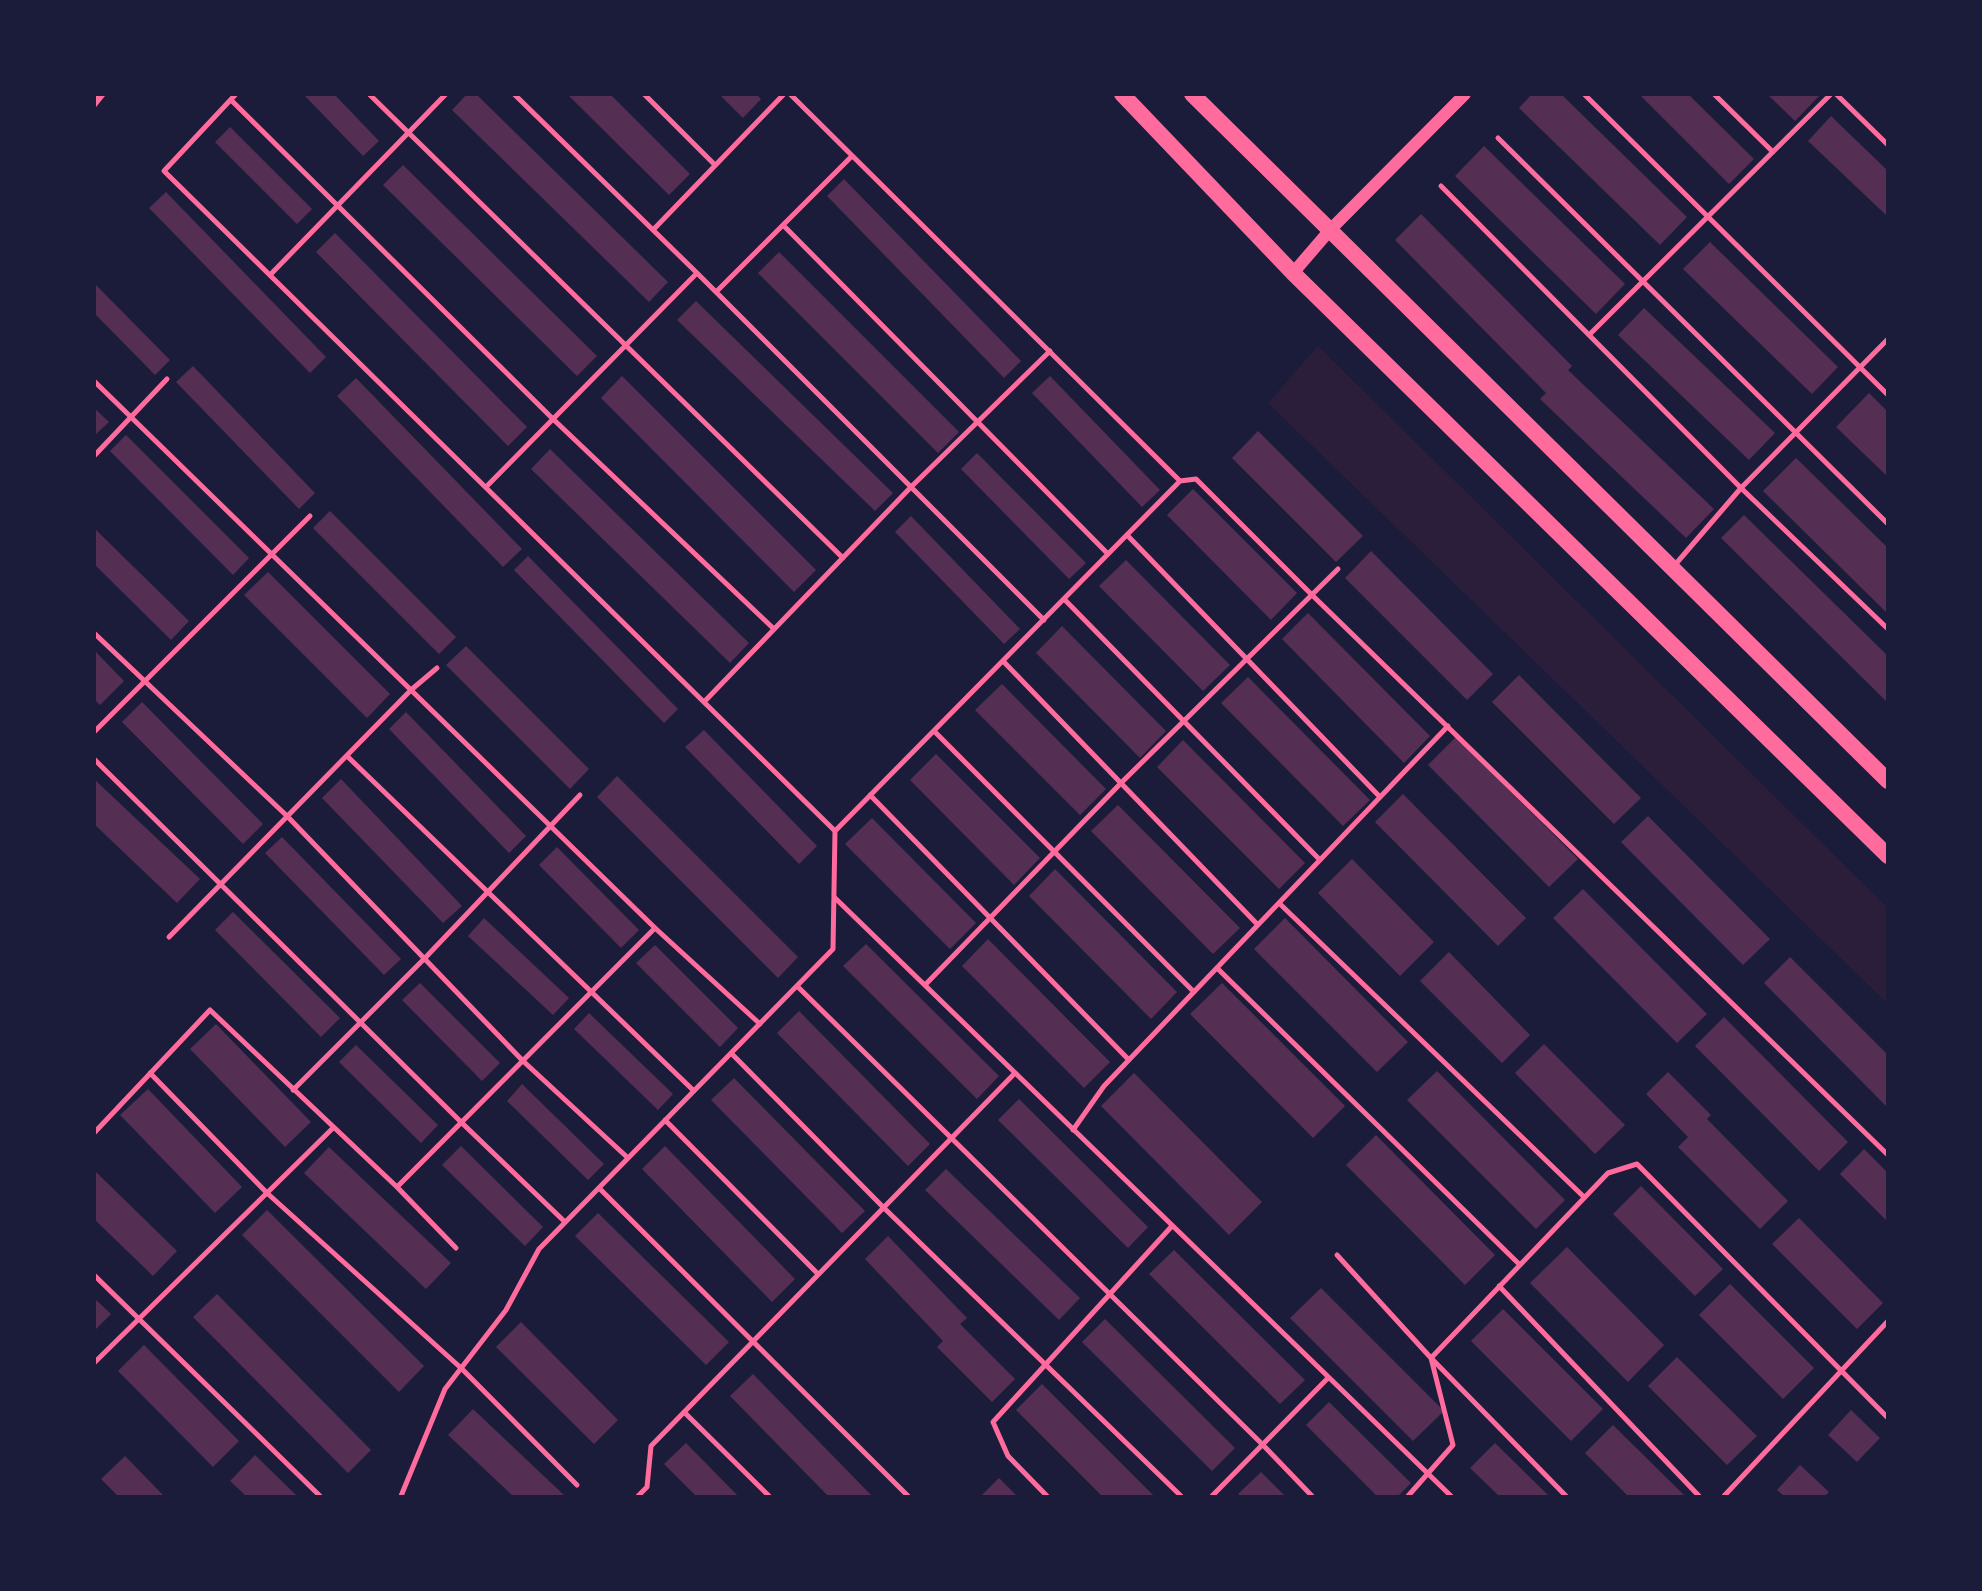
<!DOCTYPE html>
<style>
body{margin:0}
#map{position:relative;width:1982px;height:1591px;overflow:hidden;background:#1b1b3a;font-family:Commissioner,sans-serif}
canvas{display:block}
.frame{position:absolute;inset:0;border:96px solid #1b1b3a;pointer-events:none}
</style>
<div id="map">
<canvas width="1982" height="1591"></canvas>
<div class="frame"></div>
</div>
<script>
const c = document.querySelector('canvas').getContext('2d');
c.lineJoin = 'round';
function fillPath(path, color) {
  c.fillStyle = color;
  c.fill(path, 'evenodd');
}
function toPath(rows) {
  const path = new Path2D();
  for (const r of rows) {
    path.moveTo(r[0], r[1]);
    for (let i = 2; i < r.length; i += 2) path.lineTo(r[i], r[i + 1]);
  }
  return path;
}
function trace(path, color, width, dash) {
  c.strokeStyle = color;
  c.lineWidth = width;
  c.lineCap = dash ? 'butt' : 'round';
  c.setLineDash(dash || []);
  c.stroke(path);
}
const green = toPath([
 [1318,346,1887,907,1887,1003,1268,403]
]);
const building = toPath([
 [303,94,334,94,379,141,363,156],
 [467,94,476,94,668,282,649,302,452,110],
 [567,94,610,94,690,174,669,195],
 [719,94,756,94,761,99,743,118],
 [1532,94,1561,94,1687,217,1660,245,1519,108],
 [1639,94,1688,94,1754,159,1729,184],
 [1767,94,1821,94,1795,121],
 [1831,116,1888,171,1888,217,1808,141],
 [230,127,312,209,297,224,215,142],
 [1484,146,1625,284,1596,314,1455,176],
 [403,165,597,356,577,376,383,185],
 [844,179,1021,361,1004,378,827,196],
 [166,192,326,357,310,373,149,208],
 [1421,214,1572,366,1568,370,1714,509,1686,538,1540,399,1546,393,1395,240],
 [335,233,527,427,508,446,316,252],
 [1710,242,1838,367,1812,394,1683,269],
 [779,252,959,432,938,453,758,273],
 [94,283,170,360,155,375,94,313],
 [696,301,893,493,875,511,677,320],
 [1644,308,1775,433,1749,460,1618,335],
 [193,366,315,493,299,509,176,382],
 [622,376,816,570,794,592,601,398],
 [1050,376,1160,490,1142,507,1032,393],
 [356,378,522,549,503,567,337,396],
 [1869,393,1888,412,1888,477,1836,427],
 [94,408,109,422,94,436],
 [1258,431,1363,536,1336,562,1232,458],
 [126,435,249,558,233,575,110,451],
 [550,449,749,643,730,663,531,469],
 [977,453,1086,563,1069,579,961,469],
 [1796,458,1888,548,1888,614,1763,491],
 [1193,489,1297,593,1271,620,1167,515],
 [330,511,456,637,439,654,313,528],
 [1744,515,1888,656,1888,703,1721,538],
 [911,516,1020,629,1004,644,895,532],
 [94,528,189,621,171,640,94,564],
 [1371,551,1493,674,1467,700,1345,578],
 [528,556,678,709,664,723,514,570],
 [1126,560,1230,665,1203,691,1099,586],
 [268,572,390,694,367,718,244,595],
 [1308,613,1430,736,1404,763,1282,639],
 [1062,626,1166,731,1140,758,1036,653],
 [466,646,589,769,570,789,446,665],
 [94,650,124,681,100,705,94,699],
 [1519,675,1641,798,1614,824,1492,702],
 [1248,677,1370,800,1343,826,1221,703],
 [1002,684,1106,789,1080,815,975,710],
 [142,702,263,824,243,844,122,722],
 [406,712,526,836,509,853,389,729],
 [704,730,817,846,799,864,685,747],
 [1456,737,1578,859,1549,887,1428,765],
 [1183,740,1305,863,1279,889,1157,767],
 [936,754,1040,858,1014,885,910,780],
 [617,776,798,957,778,978,597,797],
 [94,779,200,879,177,903,94,824],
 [341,779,462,906,443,923,322,798],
 [1403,794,1526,918,1498,946,1375,822],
 [1118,805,1240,928,1213,954,1091,831],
 [1648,816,1770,939,1743,965,1621,842],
 [872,818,976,923,950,949,845,844],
 [282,837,401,959,384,975,265,853],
 [557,847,639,930,621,948,539,865],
 [1352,859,1434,942,1400,976,1318,893],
 [1055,869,1177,992,1151,1019,1029,896],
 [1583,889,1707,1014,1677,1043,1553,918],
 [233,912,340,1018,321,1037,215,930],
 [484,918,569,998,553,1015,468,936],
 [1285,918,1408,1042,1377,1072,1254,949],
 [988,939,1110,1062,1084,1088,962,966],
 [866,944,999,1076,977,1099,843,966],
 [655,945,738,1028,720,1047,636,963],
 [1449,952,1530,1035,1502,1063,1420,981],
 [1790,957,1888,1055,1888,1104,1886,1106,1764,983],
 [420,983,500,1063,482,1081,402,1000],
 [1222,983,1345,1106,1313,1138,1190,1014],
 [799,1011,930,1144,908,1166,777,1033],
 [589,1013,673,1094,658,1110,574,1029],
 [1724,1017,1848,1142,1819,1171,1695,1046],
 [216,1024,311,1122,285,1147,190,1049],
 [1544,1044,1625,1125,1595,1154,1515,1073],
 [356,1045,438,1125,421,1143,339,1062],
 [1437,1071,1565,1200,1536,1229,1407,1100],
 [1668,1072,1711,1115,1707,1119,1788,1201,1760,1229,1678,1147,1688,1137,1646,1094],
 [1134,1073,1262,1202,1229,1235,1101,1106],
 [734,1078,865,1211,842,1233,711,1100],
 [522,1084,604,1164,588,1180,507,1101],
 [148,1089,242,1187,215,1213,120,1115],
 [1019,1099,1148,1227,1128,1248,998,1120],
 [1376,1135,1495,1255,1465,1285,1346,1165],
 [461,1146,543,1227,525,1246,442,1165],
 [665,1146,795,1279,772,1302,642,1169],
 [329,1147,451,1263,426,1289,304,1173],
 [1864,1149,1888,1173,1888,1222,1840,1174],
 [946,1169,1080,1298,1059,1320,925,1190],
 [94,1170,177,1251,153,1276,94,1219],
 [1641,1186,1723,1269,1695,1296,1613,1214],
 [267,1210,424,1366,399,1392,242,1235],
 [598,1213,729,1342,706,1365,575,1236],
 [1799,1218,1883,1303,1857,1329,1772,1244],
 [888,1236,967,1318,960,1324,1015,1379,992,1402,937,1347,943,1341,865,1259],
 [1567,1247,1664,1345,1628,1382,1530,1283],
 [1174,1250,1305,1380,1280,1404,1149,1274],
 [1730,1284,1814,1368,1783,1399,1699,1315],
 [1321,1288,1444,1411,1413,1441,1290,1318],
 [217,1294,371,1450,348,1473,193,1317],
 [94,1298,111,1314,94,1331],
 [1503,1309,1603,1409,1571,1441,1471,1341],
 [1105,1319,1235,1448,1212,1471,1082,1342],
 [521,1322,618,1420,594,1444,496,1347],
 [144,1345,239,1441,213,1467,118,1371],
 [1677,1357,1757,1436,1727,1465,1648,1386],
 [753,1374,872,1496,828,1496,730,1396],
 [1042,1384,1154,1496,1102,1496,1016,1410],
 [1329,1402,1411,1483,1398,1496,1377,1496,1306,1425],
 [473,1409,565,1496,513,1496,448,1435],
 [1851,1410,1880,1438,1857,1462,1828,1435],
 [1613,1425,1685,1496,1628,1496,1585,1453],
 [686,1443,738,1496,696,1496,664,1464],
 [1495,1443,1549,1496,1499,1496,1470,1468],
 [255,1455,297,1496,246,1496,230,1481],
 [125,1456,164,1496,118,1496,101,1479],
 [1800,1465,1829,1492,1825,1496,1784,1496,1777,1490],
 [1261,1472,1285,1496,1241,1496,1238,1494],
 [999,1478,1017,1496,981,1496]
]);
const service = toPath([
 [236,94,164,171,835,831],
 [369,94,843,558],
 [514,94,697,273,1044,620],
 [644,94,715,165],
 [1584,94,1888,395],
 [1714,94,1773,152],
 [1836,94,1888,145],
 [231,100,553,419,774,629],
 [1498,138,1888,524],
 [1441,186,1741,488,1888,629],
 [783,225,1108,554],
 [653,230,784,94],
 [270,275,446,94],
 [716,292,852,156],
 [1589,335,1831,94],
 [94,381,655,928,760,1024],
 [94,456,167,379],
 [1180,481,1196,479,1312,595,1888,1155],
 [486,487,697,273],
 [1127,535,1380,797],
 [1674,566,1741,488,1888,339],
 [1064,599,1320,860],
 [94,633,287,816,523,1061,628,1158],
 [1003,661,1258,925],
 [704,702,911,487,1050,351],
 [934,731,1194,992],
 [94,732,310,516],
 [347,756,694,1091],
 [94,759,462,1123,565,1222],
 [870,795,1129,1060],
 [834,897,1451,1496],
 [1279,903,1584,1197],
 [169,937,411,690,437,668],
 [1217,968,1520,1265],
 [925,985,1121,783,1338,569],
 [797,986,1263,1445,1312,1496],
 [731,1053,883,1207,1181,1496],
 [150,1073,267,1193,461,1368,577,1485],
 [293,1090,425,958,580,795],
 [665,1120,818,1274],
 [1073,1130,1104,1086,1448,726],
 [94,1133,210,1010,397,1187,456,1248],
 [397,1187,655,928],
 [599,1188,908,1496],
 [1337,1255,1431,1358,1566,1496],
 [94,1275,320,1496],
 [1499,1286,1699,1496],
 [94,1363,333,1128],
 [684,1412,769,1496],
 [401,1496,445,1389,506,1310,539,1249,833,949,835,831,1180,481,790,94],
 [638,1496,647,1487,651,1446,1015,1073],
 [1047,1496,1008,1456,993,1422,1172,1226],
 [1212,1496,1328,1378],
 [1408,1496,1453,1445,1431,1358,1608,1173,1637,1164,1888,1418],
 [1724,1496,1888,1321]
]);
const minor = toPath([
 [94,104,102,94]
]);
const tertiary = toPath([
 [1293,273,1330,230,1465,94]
]);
const primary = toPath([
 [1122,94,1293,273,1888,856],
 [1192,94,1888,781]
]);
fillPath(green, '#2a1e3b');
fillPath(building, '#542f53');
trace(service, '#ff6b9d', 5);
trace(minor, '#ff6b9d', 7);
trace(tertiary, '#ff6b9d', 12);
trace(primary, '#ff6b9d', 16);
</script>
